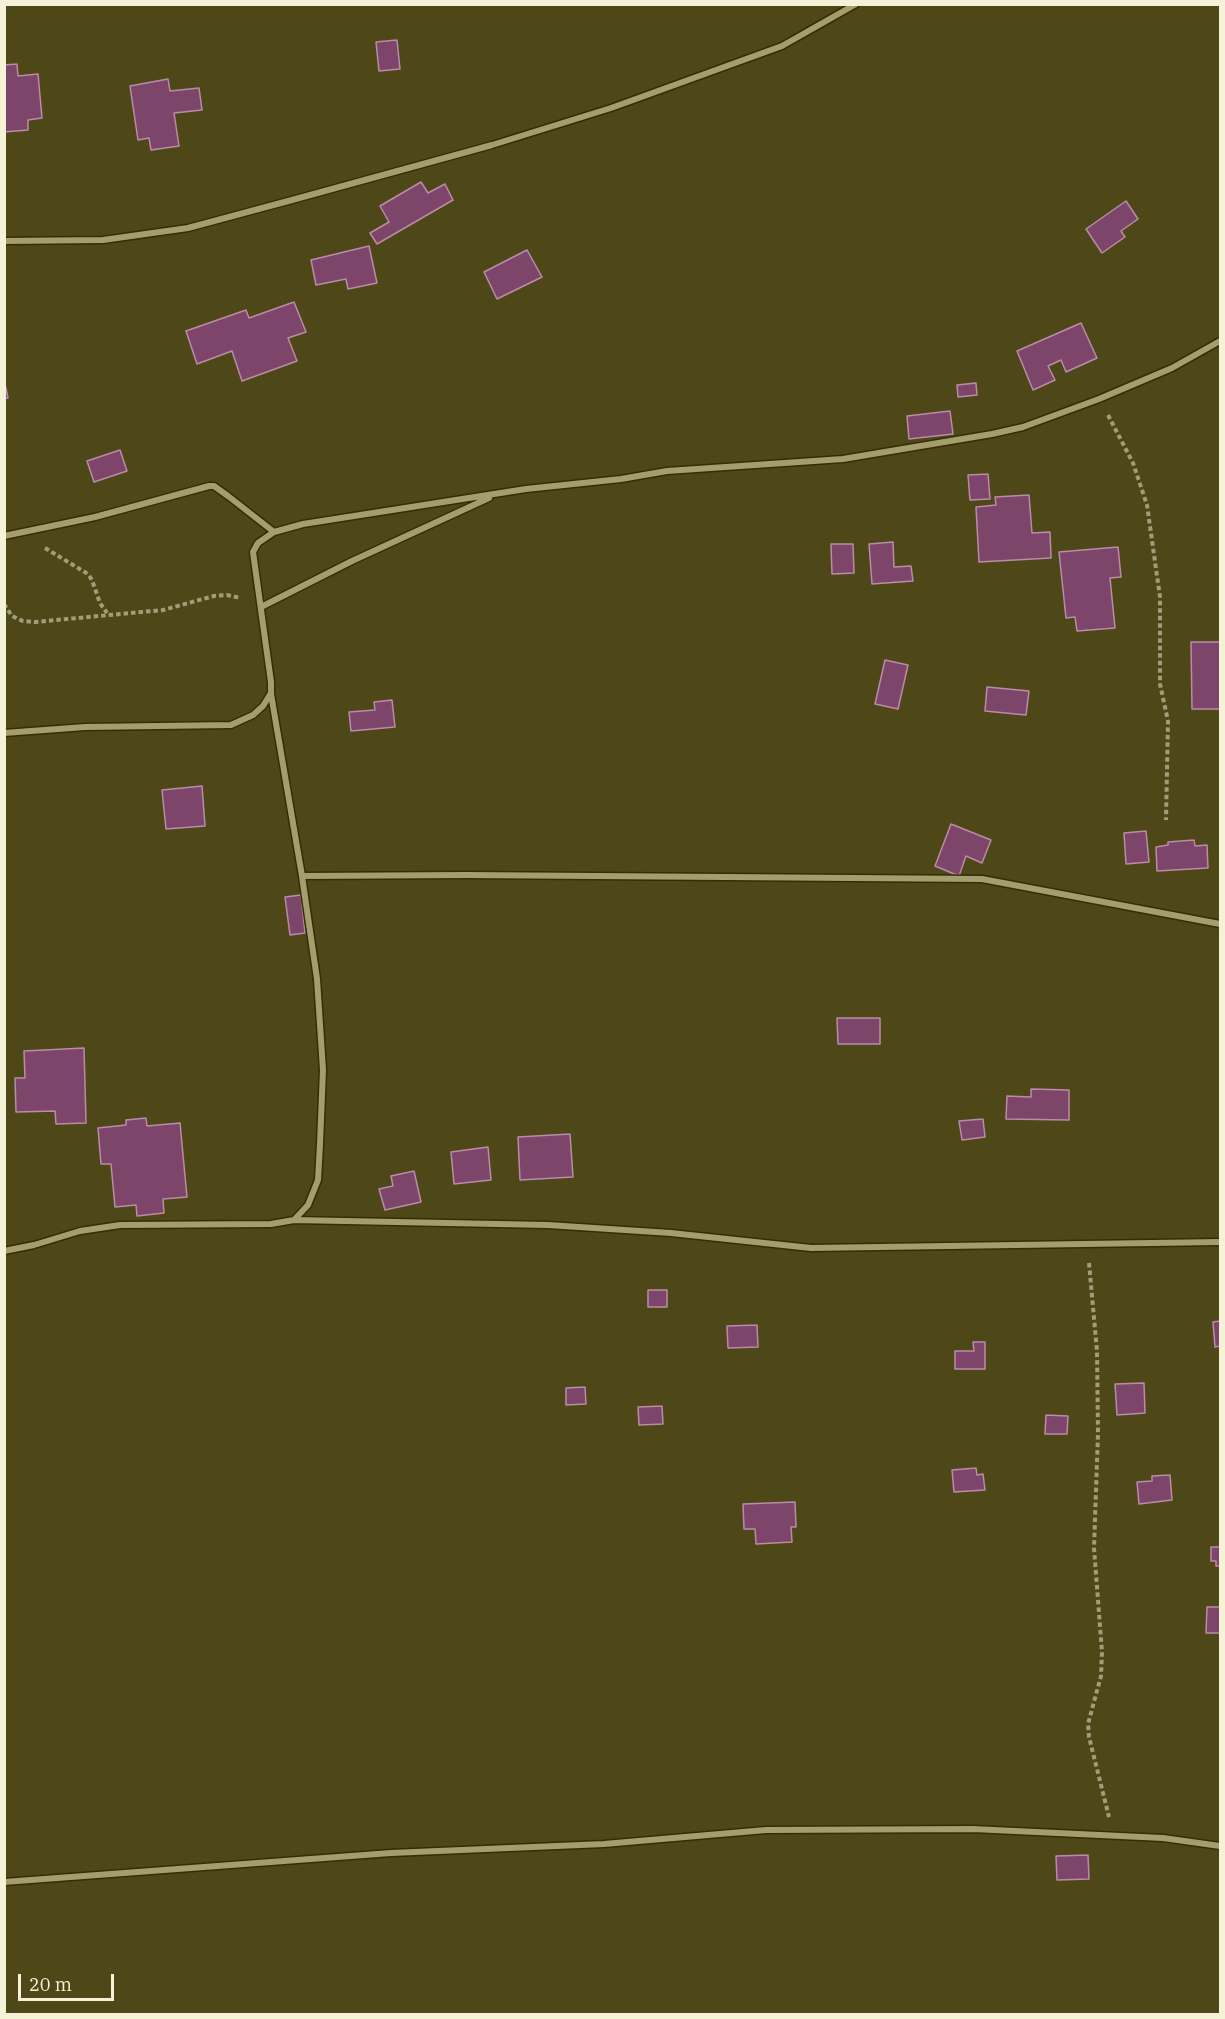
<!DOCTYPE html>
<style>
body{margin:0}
#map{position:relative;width:1225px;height:2019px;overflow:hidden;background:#4e4818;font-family:"IBM Plex Serif",serif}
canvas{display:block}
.frame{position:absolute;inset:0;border:6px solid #f5f2d8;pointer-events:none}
.scale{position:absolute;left:18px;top:1974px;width:96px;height:27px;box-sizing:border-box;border:3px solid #f5f2d8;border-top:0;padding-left:8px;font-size:18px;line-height:21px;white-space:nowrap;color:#f5f2d8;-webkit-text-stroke:4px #4e4818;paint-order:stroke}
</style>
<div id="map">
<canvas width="1225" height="2019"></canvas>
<div class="frame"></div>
<div class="scale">20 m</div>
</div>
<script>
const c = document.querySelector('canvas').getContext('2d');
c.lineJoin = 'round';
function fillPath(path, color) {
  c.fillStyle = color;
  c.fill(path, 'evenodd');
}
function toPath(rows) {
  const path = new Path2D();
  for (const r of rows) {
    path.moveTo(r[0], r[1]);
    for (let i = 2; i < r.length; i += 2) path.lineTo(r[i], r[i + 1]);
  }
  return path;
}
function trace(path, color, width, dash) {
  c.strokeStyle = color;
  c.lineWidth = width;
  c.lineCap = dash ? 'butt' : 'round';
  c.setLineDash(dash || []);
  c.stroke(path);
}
const building = toPath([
 [397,40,400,69,379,71,376,42,397,40],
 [17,64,18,76,38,74,42,118,28,120,28,130,4,132,4,65,17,64],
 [168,79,170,91,199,88,202,110,174,113,179,146,151,150,149,138,138,140,130,86,168,79],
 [421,182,428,193,445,184,453,200,377,244,370,233,389,222,380,206,421,182],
 [1126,201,1138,219,1121,231,1125,237,1102,253,1086,229,1126,201],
 [369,246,377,283,348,289,346,279,316,285,311,260,369,246],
 [527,250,542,277,497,299,484,272,527,250],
 [294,302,306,332,288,338,297,361,242,381,232,351,197,364,186,331,246,310,249,318,294,302],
 [1081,323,1097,358,1066,372,1061,360,1048,366,1055,380,1033,390,1017,351,1081,323],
 [4,379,8,398,4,399,4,379],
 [976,383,977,395,958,397,957,385,976,383],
 [950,411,953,434,909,439,907,416,950,411],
 [120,450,127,471,94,482,87,461,120,450],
 [988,474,990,499,970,500,968,475,988,474],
 [1029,495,1032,533,1050,532,1051,558,979,562,976,507,996,505,995,497,1029,495],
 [893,542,894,567,911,566,913,581,872,584,869,544,893,542],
 [831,544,853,544,854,573,832,574,831,544],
 [1118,547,1121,577,1110,578,1115,628,1077,631,1075,617,1066,618,1059,552,1118,547],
 [1191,642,1220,642,1220,709,1192,709,1191,642],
 [885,660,908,665,898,709,875,704,885,660],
 [987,687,1029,691,1026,715,985,711,987,687],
 [392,700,395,727,351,731,349,712,375,710,374,702,392,700],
 [202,786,205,826,166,829,162,790,202,786],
 [951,824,991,840,982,863,966,856,959,876,935,866,951,824],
 [1146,831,1149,862,1126,864,1124,833,1146,831],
 [1194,840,1195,846,1207,845,1208,868,1157,871,1156,847,1168,845,1168,842,1194,840],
 [301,895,305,933,290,935,285,897,301,895],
 [837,1018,880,1018,880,1044,838,1044,837,1018],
 [84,1048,86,1123,56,1124,55,1111,16,1112,15,1078,25,1078,24,1051,84,1048],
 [1031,1089,1069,1090,1069,1120,1006,1119,1007,1096,1031,1097,1031,1089],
 [146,1118,147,1126,180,1123,187,1197,163,1199,164,1213,137,1216,136,1205,115,1207,111,1164,101,1164,98,1128,126,1125,126,1120,146,1118],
 [983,1119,985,1137,962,1140,959,1121,983,1119],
 [570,1134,573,1177,520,1180,518,1137,570,1134],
 [488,1147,491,1180,454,1184,451,1152,488,1147],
 [414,1171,421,1202,385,1210,379,1189,393,1186,391,1176,414,1171],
 [648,1290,667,1290,667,1307,648,1307,648,1290],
 [1220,1321,1220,1346,1215,1347,1213,1322,1220,1321],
 [757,1325,758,1347,728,1348,727,1326,757,1325],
 [973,1342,985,1342,985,1369,955,1369,955,1351,974,1351,973,1342],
 [1144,1383,1145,1413,1117,1415,1115,1384,1144,1383],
 [585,1387,586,1404,566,1405,566,1388,585,1387],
 [662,1406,663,1424,639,1425,638,1407,662,1406],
 [1046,1415,1068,1416,1067,1434,1045,1434,1046,1415],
 [976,1468,977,1475,983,1474,985,1490,954,1492,952,1470,976,1468],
 [1170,1475,1172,1500,1139,1504,1137,1482,1152,1481,1152,1476,1170,1475],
 [795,1502,796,1527,791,1527,792,1542,756,1544,755,1529,744,1529,743,1504,795,1502],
 [1211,1547,1220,1547,1220,1566,1216,1566,1216,1561,1211,1561,1211,1547],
 [1207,1607,1220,1607,1220,1633,1206,1633,1207,1607],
 [1088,1855,1089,1879,1057,1880,1056,1856,1088,1855]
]);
const path = toPath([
 [1108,415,1133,463,1147,505,1160,597,1160,684,1168,721,1166,820],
 [45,548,88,574,92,580,100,603,107,613],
 [4,604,12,616,23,621,35,622,163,610,214,596,227,595,241,598],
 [1089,1263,1097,1351,1098,1434,1094,1548,1102,1652,1101,1676,1088,1724,1089,1737,1109,1817]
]);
const street = toPath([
 [4,241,103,240,188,228,292,200,492,145,611,108,782,46,856,4],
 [4,536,95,517,209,486,214,486,228,496,274,532],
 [261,607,352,561,489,498],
 [4,733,85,727,231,725,253,715,263,706,271,693,271,682,253,552,258,543,274,532,303,524,526,489,621,479,667,471,843,459,992,434,1023,427,1099,399,1172,368,1220,341],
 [302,876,466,875,982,879,1220,924],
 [294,1220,548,1225,671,1233,811,1248,1220,1242],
 [4,1251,34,1245,80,1231,120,1225,271,1224,294,1220,308,1205,318,1180,320,1144,323,1070,317,979,302,876,271,694],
 [4,1882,391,1853,604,1844,766,1830,973,1829,1163,1838,1220,1846]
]);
fillPath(building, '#7e456a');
trace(building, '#ba8ca8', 1.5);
trace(street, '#332e09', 9);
trace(path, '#a19d78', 4, [4.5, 3]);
trace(street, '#a49e6d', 6);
</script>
